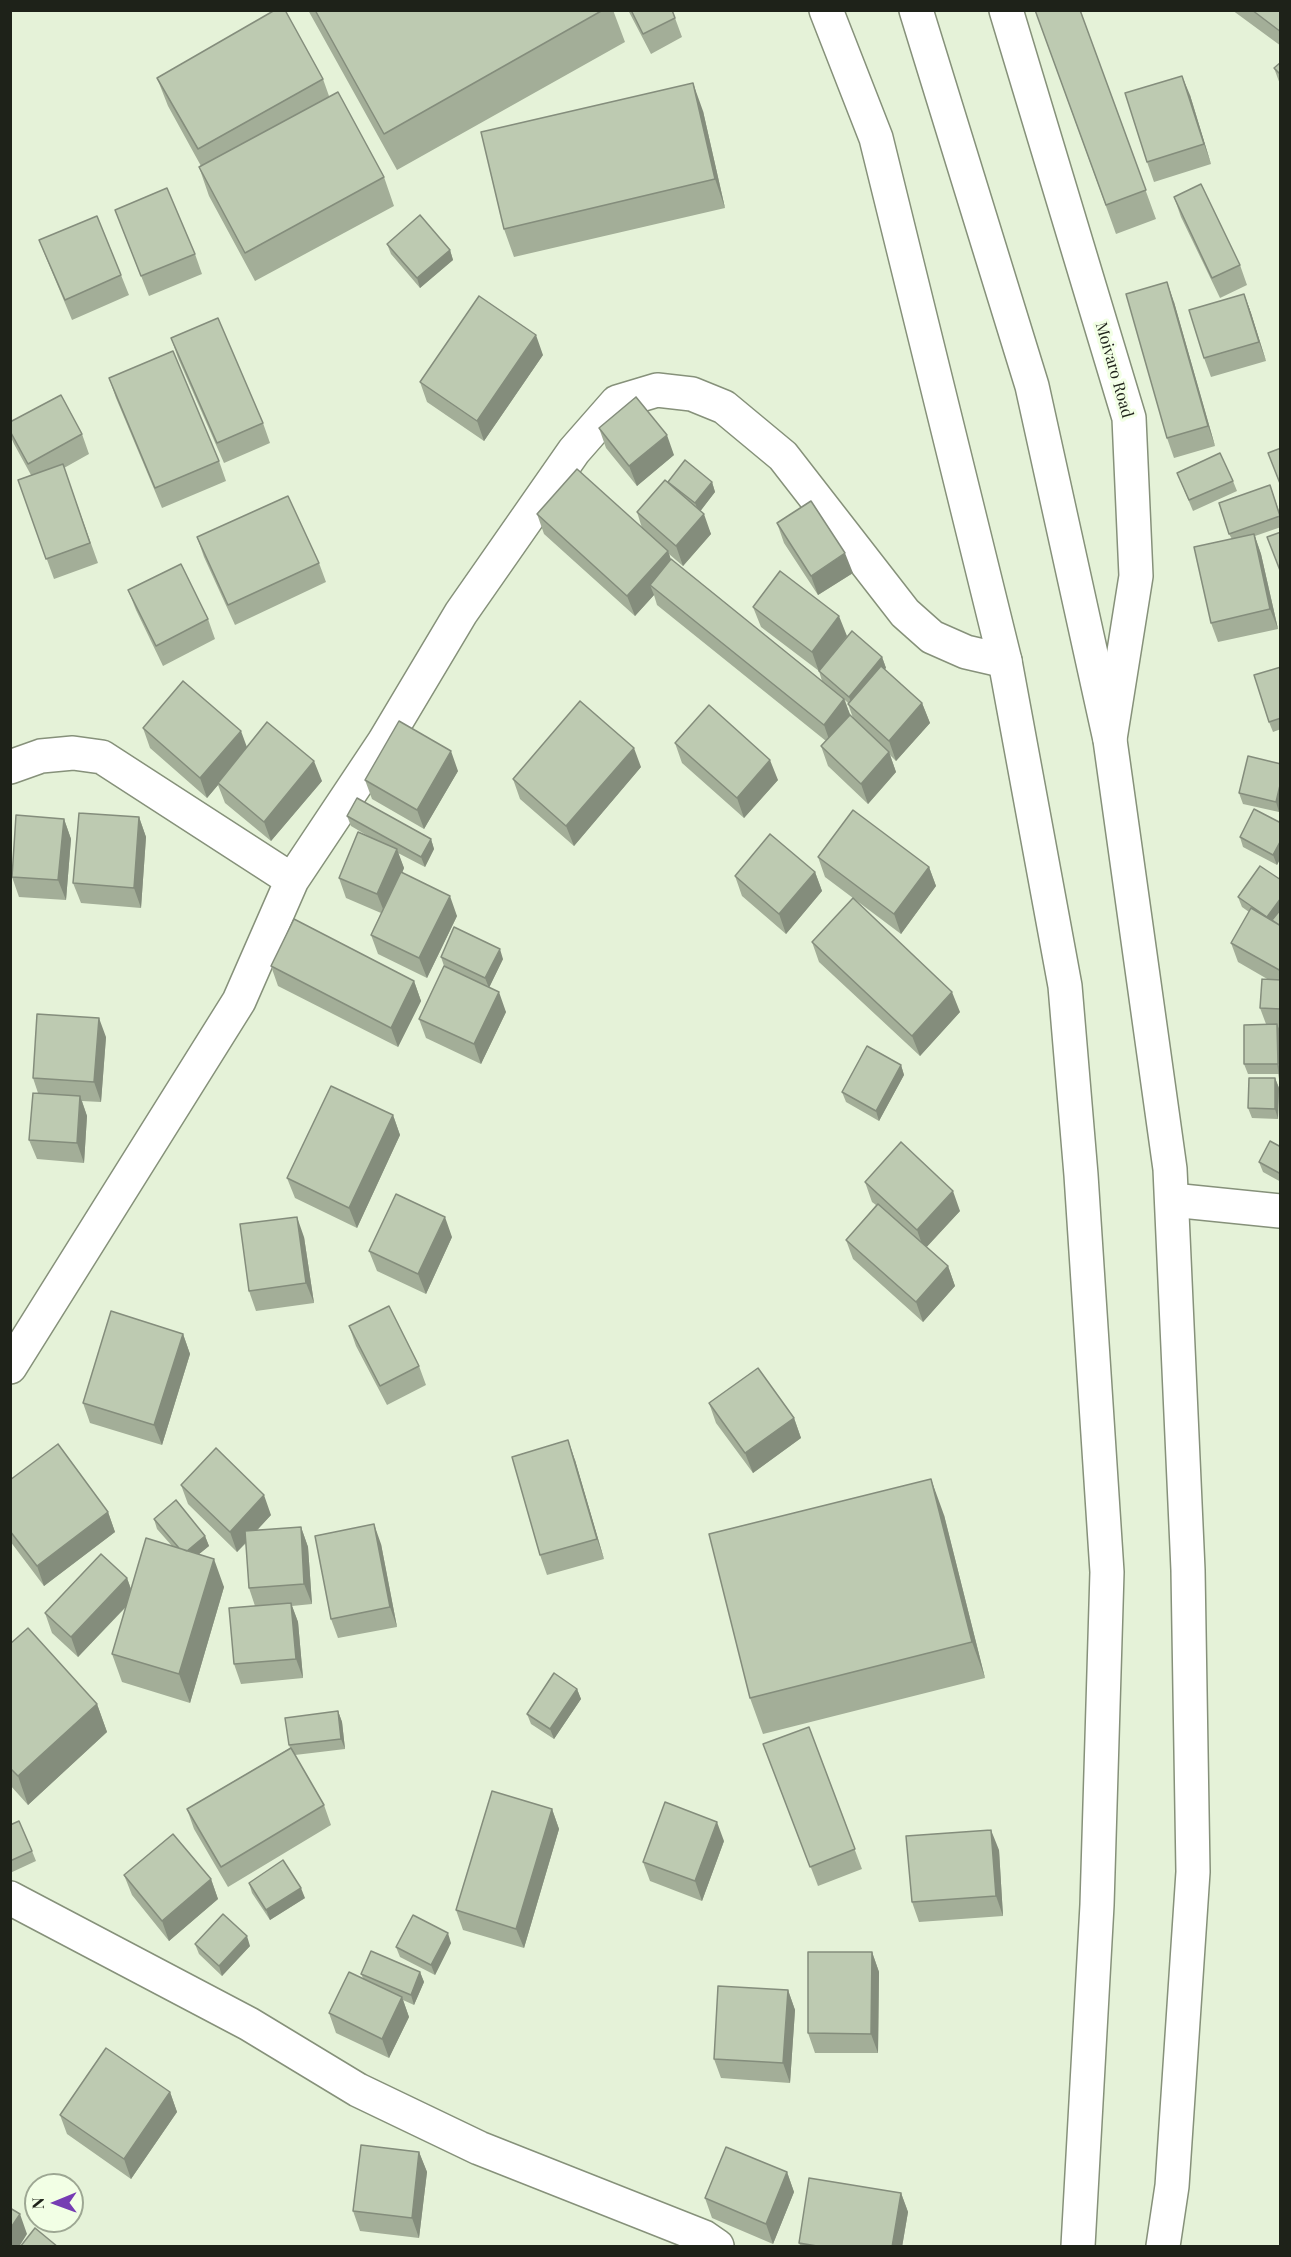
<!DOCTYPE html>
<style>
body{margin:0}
#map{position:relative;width:1291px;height:2257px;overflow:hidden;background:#e5f2d8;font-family:"Playfair Display",serif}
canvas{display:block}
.frame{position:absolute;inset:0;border:12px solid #1e2219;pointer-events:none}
.north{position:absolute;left:24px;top:2173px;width:60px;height:60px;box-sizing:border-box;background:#f2ffe5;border:2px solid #9da793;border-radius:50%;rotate:269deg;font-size:16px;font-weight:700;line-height:24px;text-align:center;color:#1e2219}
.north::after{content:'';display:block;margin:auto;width:21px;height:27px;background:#763db3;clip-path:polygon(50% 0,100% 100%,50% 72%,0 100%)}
</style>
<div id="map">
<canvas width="1291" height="2257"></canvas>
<div class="frame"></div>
<div class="north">N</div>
</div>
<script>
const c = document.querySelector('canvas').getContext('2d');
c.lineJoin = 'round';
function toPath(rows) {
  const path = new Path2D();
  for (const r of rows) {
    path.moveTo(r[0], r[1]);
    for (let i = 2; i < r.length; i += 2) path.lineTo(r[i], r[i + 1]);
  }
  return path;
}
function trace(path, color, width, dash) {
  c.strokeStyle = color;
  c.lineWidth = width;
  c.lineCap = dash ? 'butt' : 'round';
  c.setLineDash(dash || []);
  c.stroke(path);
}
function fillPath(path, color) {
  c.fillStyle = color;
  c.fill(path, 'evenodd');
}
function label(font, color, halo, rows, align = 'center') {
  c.font = font + ' "Playfair Display",serif';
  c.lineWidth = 6;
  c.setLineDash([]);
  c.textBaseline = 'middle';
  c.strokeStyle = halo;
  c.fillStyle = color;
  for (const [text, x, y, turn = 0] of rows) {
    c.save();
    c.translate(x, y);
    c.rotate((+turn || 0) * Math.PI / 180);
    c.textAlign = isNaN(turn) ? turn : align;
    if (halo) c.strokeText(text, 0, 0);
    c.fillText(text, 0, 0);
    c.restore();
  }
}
const minor = toPath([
 [10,767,41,756,73,753,102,757,292,880],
 [1172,1200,1280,1211],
 [10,1367,239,1001,292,880,384,742,461,613,574,451,617,402,657,390,692,394,724,407,783,456,905,613,932,637,966,652,1005,661],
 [10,1898,249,2024,358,2090,479,2148,704,2237,717,2246]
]);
const tertiary = toPath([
 [1006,10,1129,418,1136,576,1110,739]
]);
const trunk = toPath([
 [826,10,876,138,1005,661,1065,986,1081,1175,1107,1572,1097,1905,1078,2246],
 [916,10,1032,386,1110,740,1170,1169,1188,1570,1193,1872,1172,2186,1163,2246]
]);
const wall = toPath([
 [308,10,613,10,625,42,397,170],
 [628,10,672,10,675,18,682,37,651,54],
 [1035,10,1080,10,1156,219,1116,234],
 [1232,10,1281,10,1281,46],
 [1281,62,1281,87,1274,68],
 [157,78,323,79,329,96,384,177,394,206,255,281,209,196,199,167,201,166,168,106],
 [1190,95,1211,164,1154,182,1147,162],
 [703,111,725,208,514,257,504,229],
 [1174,197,1240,265,1247,285,1220,298,1181,217],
 [115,210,195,254,202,274,149,296],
 [39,240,121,275,129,295,72,320,47,260],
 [387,244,450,250,453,260,420,288,391,254],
 [1244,294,1251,313,1266,361,1211,377,1204,358],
 [1174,302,1215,446,1174,458,1167,438],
 [171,338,263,423,270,443,224,463,178,358],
 [543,355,484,441,427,402,420,382],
 [109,378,219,461,226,481,162,508,116,398],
 [10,422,82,434,89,454,64,468,98,563,54,579,18,480,31,475,14,444,10,435],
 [599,428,674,455,637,486,606,448],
 [1177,473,1233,481,1237,491,1193,511],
 [668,482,712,482,715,492,700,511,711,534,683,566,669,554,671,560,822,681,819,671,761,627,753,607,847,636,827,661,882,657,886,668,884,669,922,703,930,723,896,761,890,755,896,772,868,804,828,766,821,746,826,741,657,605,654,595,635,616,544,534,537,514,642,528,637,512,669,483],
 [845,700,849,704,848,704,853,718,850,716],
 [1270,485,1281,517,1281,527,1255,536,1261,554,1278,629,1218,642,1211,623,1232,539,1229,534],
 [777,523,853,573,818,595,784,543],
 [197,537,319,563,326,582,235,625,204,557],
 [128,590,208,619,215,639,163,666,136,610],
 [1281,667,1281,729,1273,732,1269,722],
 [143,728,247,747,322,781,271,841,225,803,218,785,207,798,150,748],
 [675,743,778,780,744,818,682,763],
 [1281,764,1281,807,1279,812,1243,804,1239,793],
 [641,767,574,846,520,799,513,779],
 [458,771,424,829,372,799,365,780],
 [347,816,431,839,434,849,425,867,398,853,404,868,402,873,457,916,427,978,378,954,371,935,381,913,346,898,339,878,373,839,351,826],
 [139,817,146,837,141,908,81,903,73,883],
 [64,819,71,839,66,900,19,897,12,877],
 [1281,823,1281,857,1277,865,1243,847,1240,837],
 [818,857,929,867,936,886,901,934,825,877],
 [815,872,822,891,786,934,742,896,735,876],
 [1281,880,1281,1029,1279,1028,1281,1033,1281,1090,1279,1074,1248,1074,1244,1064,1266,1024,1260,1008,1269,980,1238,962,1231,943,1249,912,1242,907,1238,897],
 [812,942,960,1012,920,1056,819,962],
 [441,957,503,959,489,987,506,1012,481,1064,426,1038,419,1019,444,966],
 [271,966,414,981,421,1001,398,1047,278,986],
 [106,1037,101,1102,82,1101,87,1116,84,1163,37,1159,29,1140,38,1093,33,1078],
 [901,1065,904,1075,879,1121,846,1102,842,1092],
 [1275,1078,1279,1088,1278,1119,1252,1118,1248,1108],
 [393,1115,400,1135,357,1228,295,1198,287,1178],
 [1281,1147,1281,1182,1263,1172,1259,1162],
 [865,1182,960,1211,926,1247,948,1266,955,1286,923,1322,853,1259,846,1240,876,1205,872,1202],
 [304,1237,314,1303,256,1311,249,1291],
 [452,1237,426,1294,377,1271,369,1251],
 [349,1326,419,1366,426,1385,387,1405,356,1346],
 [183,1334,190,1354,162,1445,90,1423,83,1403],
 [709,1403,794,1418,801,1438,753,1473,716,1423],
 [575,1460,604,1559,547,1575,540,1555],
 [10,1480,108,1512,115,1532,44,1586,10,1541],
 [181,1485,271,1515,257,1530,301,1527,308,1547,312,1604,292,1606,298,1622,303,1678,241,1684,234,1664,255,1606,249,1588,246,1543,237,1552,188,1504],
 [944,1515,985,1678,763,1734,750,1698],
 [154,1519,205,1536,209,1546,199,1554,224,1587,190,1703,122,1682,112,1654,126,1607,78,1657,52,1633,45,1613,127,1578,131,1589,172,1546,157,1529],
 [381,1544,397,1627,338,1638,331,1619],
 [10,1644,97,1704,107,1732,28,1805,10,1785],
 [577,1689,581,1699,554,1739,531,1724,527,1714],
 [338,1711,342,1722,345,1749,295,1755,324,1805,331,1825,228,1887,194,1829,187,1809,290,1748,289,1745],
 [809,1727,862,1869,818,1886,771,1764],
 [552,1809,559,1829,524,1948,463,1930,456,1910],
 [10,1825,32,1851,36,1861,10,1873],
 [724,1841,702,1901,650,1881,643,1862],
 [999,1850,1003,1916,919,1922,912,1902],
 [124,1875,211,1879,218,1899,169,1941,132,1895],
 [249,1883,305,1898,270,1920,252,1893],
 [451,1943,435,1975,400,1957,396,1947],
 [195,1944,250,1946,222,1976,199,1954],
 [872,1952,879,1972,878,2053,815,2053,808,2033],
 [420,1972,424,1982,414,2005,403,2000,409,2017,389,2058,336,2033,329,2013,363,1978,361,1974],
 [788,1990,795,2010,790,2083,721,2078,714,2059],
 [170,2092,177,2112,131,2179,67,2134,60,2115],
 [419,2152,427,2172,419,2238,360,2231,353,2211],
 [787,2172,794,2192,773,2244,712,2218,705,2198],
 [901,2193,908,2212,902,2247,801,2247,799,2243]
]);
const shadedWall = toPath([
 [1182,76,1190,95,1211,164,1204,144],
 [693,83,703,111,725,208,715,179],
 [450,250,453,260,420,288,417,278],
 [1167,282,1174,302,1215,446,1208,426],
 [1244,294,1251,313,1266,361,1259,342],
 [536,335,543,355,484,441,477,421],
 [667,435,674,455,637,486,629,466],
 [712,482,715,492,699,513,695,503],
 [704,514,711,534,683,566,676,546],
 [1254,534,1261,554,1278,629,1270,609],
 [668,551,675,571,650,585,654,595,635,616,627,596],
 [845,553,853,573,818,595,811,576],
 [839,616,847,636,819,672,812,652],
 [882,657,886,668,853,707,849,697],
 [844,699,852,719,831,745,824,725],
 [922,703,930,723,896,761,889,741],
 [241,731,248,750,218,783,218,785,207,798,200,778],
 [634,748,641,767,574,846,566,826],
 [451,751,458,771,424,829,417,810],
 [889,752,896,772,868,804,861,784],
 [770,760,778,780,744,818,737,798],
 [314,761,322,781,271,841,264,822],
 [1281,781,1281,807,1279,812,1276,802],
 [139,817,146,837,141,908,134,888],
 [64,819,71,839,66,900,58,880],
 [431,839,434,849,425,867,421,857],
 [1281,840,1281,857,1277,865,1273,855],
 [397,849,404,868,385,914,377,894],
 [929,867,936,886,901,934,894,914],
 [815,872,822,891,786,934,779,914],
 [450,896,457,916,427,978,419,958],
 [1281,898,1281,913,1271,927,1267,917],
 [500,949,503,959,489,988,485,978],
 [414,981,421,1001,398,1047,391,1028],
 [499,992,506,1012,481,1064,474,1044],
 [952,992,960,1012,920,1056,912,1036],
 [99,1018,106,1037,101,1102,94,1082],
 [1277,1024,1281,1033,1281,1070,1278,1064],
 [901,1065,904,1075,879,1121,876,1111],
 [1275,1078,1279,1088,1278,1119,1275,1109],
 [80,1096,87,1116,84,1163,77,1143],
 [393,1115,400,1135,357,1228,349,1208],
 [953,1191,960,1211,924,1250,917,1230],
 [297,1217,304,1237,314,1303,306,1283],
 [445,1217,452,1237,426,1294,418,1274],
 [948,1266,955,1286,923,1322,916,1302],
 [183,1334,190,1354,162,1445,154,1425],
 [794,1418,801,1438,753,1473,745,1453],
 [568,1440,575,1460,604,1559,597,1539],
 [931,1479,944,1515,985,1678,972,1642],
 [264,1495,271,1515,237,1552,230,1532],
 [108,1512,115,1532,44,1586,37,1566],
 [374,1524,381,1544,397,1627,390,1607],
 [301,1527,308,1547,312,1604,304,1584],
 [205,1536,209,1546,187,1564,184,1554],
 [214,1559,224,1587,190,1703,179,1674],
 [127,1578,134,1598,78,1657,71,1637],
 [291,1603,298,1622,303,1678,296,1659],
 [577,1689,581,1699,554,1739,550,1729],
 [97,1704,107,1732,28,1805,18,1776],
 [338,1711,342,1722,345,1749,341,1739],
 [552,1809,559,1829,524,1948,516,1929],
 [717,1822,724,1841,702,1901,695,1881],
 [991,1830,999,1850,1003,1916,996,1896],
 [211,1879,218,1899,169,1941,162,1921],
 [301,1888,305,1898,270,1920,266,1910],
 [448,1933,451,1943,435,1975,431,1965],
 [247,1936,250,1946,222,1976,219,1966],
 [872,1952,879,1972,878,2053,871,2034],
 [420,1972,424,1982,414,2005,411,1995],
 [788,1990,795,2010,790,2083,783,2063],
 [402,1997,409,2017,389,2058,382,2039],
 [170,2092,177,2112,131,2179,124,2159],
 [419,2152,427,2172,419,2238,412,2218],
 [787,2172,794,2192,773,2244,766,2224],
 [901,2193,908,2212,902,2247,892,2247],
 [20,2214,27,2234,19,2247,10,2247,10,2229]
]);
const building = toPath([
 [275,10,285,10,323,79,198,149,157,78,275,10],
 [315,10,603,10,384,134,315,10],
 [631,10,672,10,675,18,643,34,631,10],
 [1035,10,1080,10,1146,190,1106,205,1035,10],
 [1252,10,1281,10,1281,32,1252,10],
 [1281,62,1281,75,1274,68,1281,62],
 [1182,76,1204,144,1147,162,1125,93,1182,76],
 [693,83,715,179,504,229,481,132,693,83],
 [338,92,384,177,245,253,199,167,338,92],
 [1201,184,1240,265,1212,278,1174,197,1201,184],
 [167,188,195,254,141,276,115,210,167,188],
 [420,215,450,250,417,278,387,244,420,215],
 [97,216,121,275,65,300,39,240,97,216],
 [1167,282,1208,426,1167,438,1126,294,1167,282],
 [1244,294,1259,342,1204,358,1189,310,1244,294],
 [479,296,536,335,477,421,420,382,479,296],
 [218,318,263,423,217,443,171,338,218,318],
 [173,351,219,461,155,488,109,378,173,351],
 [61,395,82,434,28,464,10,431,10,422,61,395],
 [636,397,667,435,629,466,599,428,636,397],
 [1281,448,1281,486,1268,453,1281,448],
 [1220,453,1233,481,1189,500,1177,473,1220,453],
 [685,460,712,482,695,503,668,482,685,460],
 [63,464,90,543,46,559,18,480,63,464],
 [577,469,668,551,627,596,537,514,577,469],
 [665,480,704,514,676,546,637,512,665,480],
 [1270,485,1280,516,1229,534,1219,503,1270,485],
 [288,496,319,563,228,605,197,537,288,496],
 [811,501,845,553,811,576,777,523,811,501],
 [1281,532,1281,573,1267,537,1281,532],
 [1254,534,1270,609,1211,623,1194,547,1254,534],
 [671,559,844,699,824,725,650,585,671,559],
 [181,564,208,619,156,646,128,590,181,564],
 [780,571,839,616,812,652,753,607,780,571],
 [852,631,882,657,849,697,819,671,852,631],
 [881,666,922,703,889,741,848,704,881,666],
 [1281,667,1281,718,1269,722,1254,675,1281,667],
 [183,681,241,731,200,778,143,728,183,681],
 [580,701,634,748,566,826,513,779,580,701],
 [709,705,770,760,737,798,675,743,709,705],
 [850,715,889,752,861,784,821,746,850,715],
 [399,721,451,751,417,810,365,780,399,721],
 [267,722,314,761,264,822,218,783,267,722],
 [1248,756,1281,764,1281,781,1276,802,1239,793,1248,756],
 [357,798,431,839,421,857,347,816,357,798],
 [1254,809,1281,823,1281,840,1273,855,1240,837,1254,809],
 [853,810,929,867,894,914,818,857,853,810],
 [79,813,139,817,134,888,73,883,79,813],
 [16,815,64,819,58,880,12,877,16,815],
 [358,832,397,849,377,894,339,878,358,832],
 [770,834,815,872,779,914,735,876,770,834],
 [1260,866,1281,880,1281,898,1267,917,1238,897,1260,866],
 [401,872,450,896,419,958,371,935,401,872],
 [853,898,952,992,912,1036,812,942,853,898],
 [1251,908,1281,926,1281,971,1231,943,1251,908],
 [1281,909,1281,926,1272,920,1281,909],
 [294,919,414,981,391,1028,271,966,294,919],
 [454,927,500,949,485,978,441,957,454,927],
 [444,966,499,992,474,1044,419,1019,444,966],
 [1262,979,1281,980,1281,1009,1260,1008,1262,979],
 [37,1014,99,1018,94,1082,33,1078,37,1014],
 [1277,1024,1278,1064,1244,1064,1244,1025,1277,1024],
 [867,1046,901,1065,876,1111,842,1092,867,1046],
 [1281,1063,1281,1090,1278,1064,1281,1063],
 [1249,1078,1275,1078,1275,1109,1248,1108,1249,1078],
 [331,1086,393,1115,349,1208,287,1178,331,1086],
 [33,1093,80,1096,77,1143,29,1140,33,1093],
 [1270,1141,1281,1147,1281,1174,1259,1162,1270,1141],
 [901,1142,953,1191,917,1230,865,1182,901,1142],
 [396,1194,445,1217,418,1274,369,1251,396,1194],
 [878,1204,948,1266,916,1302,846,1240,878,1204],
 [297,1217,306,1283,249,1291,240,1224,297,1217],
 [389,1306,419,1366,380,1386,349,1326,389,1306],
 [111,1311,183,1334,154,1425,83,1403,111,1311],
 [758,1368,794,1418,745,1453,709,1403,758,1368],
 [568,1440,597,1539,540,1555,512,1457,568,1440],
 [58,1444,108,1512,37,1566,10,1531,10,1480,58,1444],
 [216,1448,264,1495,230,1532,181,1485,216,1448],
 [931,1479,972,1642,750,1698,709,1534,931,1479],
 [176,1500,205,1536,187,1551,179,1548,154,1519,176,1500],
 [374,1524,390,1607,331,1619,315,1536,374,1524],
 [301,1527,304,1584,249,1588,245,1531,301,1527],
 [146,1538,214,1559,179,1674,112,1654,146,1538],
 [101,1554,127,1578,71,1637,45,1613,101,1554],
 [291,1603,296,1659,234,1664,229,1608,291,1603],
 [28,1628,97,1704,18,1776,10,1768,10,1644,28,1628],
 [554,1673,577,1689,550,1729,527,1714,554,1673],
 [338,1711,341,1739,289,1745,285,1718,338,1711],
 [809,1727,855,1849,810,1867,763,1744,809,1727],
 [291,1748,324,1805,221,1867,187,1809,291,1748],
 [492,1791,552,1809,516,1929,456,1910,492,1791],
 [665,1802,717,1822,695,1881,643,1862,665,1802],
 [19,1821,32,1851,10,1861,10,1825,19,1821],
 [991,1830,996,1896,912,1902,906,1836,991,1830],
 [173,1834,211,1879,162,1921,124,1875,173,1834],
 [283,1860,301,1888,266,1910,249,1883,283,1860],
 [223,1914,247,1936,219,1966,195,1944,223,1914],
 [413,1915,448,1933,431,1965,396,1947,413,1915],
 [371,1951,420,1972,411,1995,361,1974,371,1951],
 [808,1952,872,1952,871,2034,808,2033,808,1952],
 [349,1972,402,1997,382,2039,329,2013,349,1972],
 [718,1986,788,1990,783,2063,714,2059,718,1986],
 [106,2048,170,2092,124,2159,60,2115,106,2048],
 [361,2145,419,2152,412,2218,353,2211,361,2145],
 [726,2147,787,2172,766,2224,705,2198,726,2147],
 [809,2178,901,2193,892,2247,823,2247,799,2243,809,2178],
 [10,2208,20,2214,10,2229,10,2208],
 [35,2228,58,2247,20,2247,35,2228]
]);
const streetNames = [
 ["Moivaro Road",1114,370,74]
];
trace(minor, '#86917a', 36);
trace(tertiary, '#86917a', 36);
trace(trunk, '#86917a', 36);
trace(minor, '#fff', 33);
trace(tertiary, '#fff', 33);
trace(trunk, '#fff', 33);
fillPath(wall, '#a3ae98');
fillPath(shadedWall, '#848d7c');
fillPath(building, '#bdcab1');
trace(building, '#848d7c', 1.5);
label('16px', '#1e2219', '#f2ffe5', streetNames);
</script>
